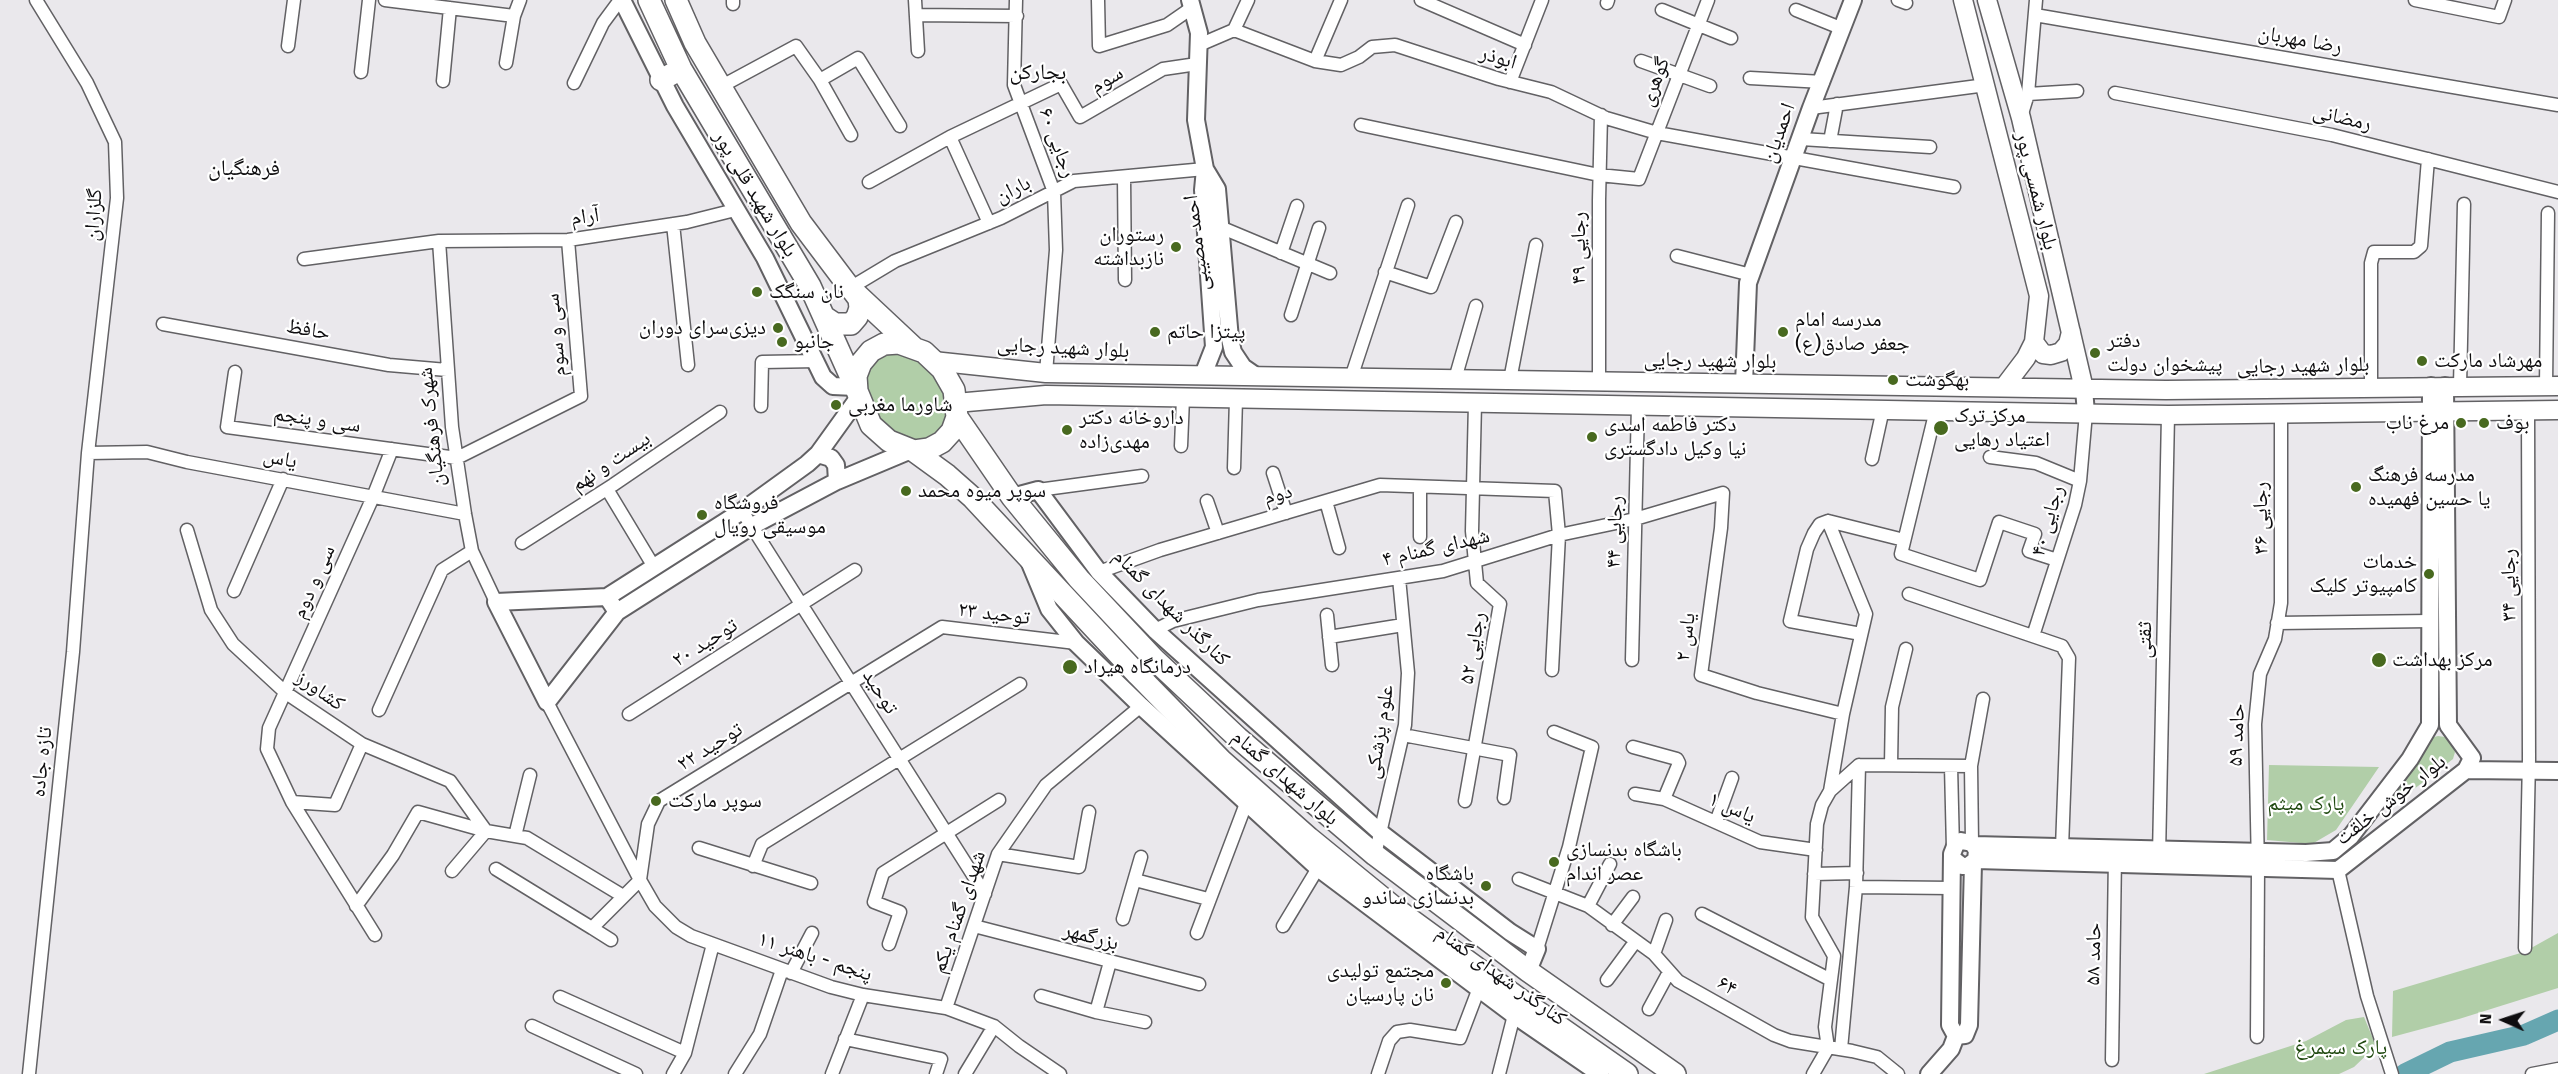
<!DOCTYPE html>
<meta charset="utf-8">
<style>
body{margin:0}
#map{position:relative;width:2558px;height:1074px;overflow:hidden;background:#eae8ec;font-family:"Fira Sans",sans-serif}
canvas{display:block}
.north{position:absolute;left:2474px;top:990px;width:60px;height:60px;-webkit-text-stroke:4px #fff;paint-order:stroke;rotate:273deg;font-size:16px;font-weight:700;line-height:24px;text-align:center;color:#0e0d0f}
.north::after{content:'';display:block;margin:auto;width:21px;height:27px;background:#0e0d0f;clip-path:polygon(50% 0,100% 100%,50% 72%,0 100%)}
</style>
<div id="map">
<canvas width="2558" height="1074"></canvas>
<div class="north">N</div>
</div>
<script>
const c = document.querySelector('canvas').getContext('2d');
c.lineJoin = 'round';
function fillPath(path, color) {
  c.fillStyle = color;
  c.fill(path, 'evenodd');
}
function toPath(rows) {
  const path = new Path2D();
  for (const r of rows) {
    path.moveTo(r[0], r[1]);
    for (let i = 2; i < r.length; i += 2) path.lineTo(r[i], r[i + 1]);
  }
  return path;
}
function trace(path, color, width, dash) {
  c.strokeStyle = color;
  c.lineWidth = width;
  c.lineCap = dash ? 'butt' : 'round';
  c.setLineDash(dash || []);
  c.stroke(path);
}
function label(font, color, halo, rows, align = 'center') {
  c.font = font + ' "Fira Sans","Noto Naskh Arabic",sans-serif';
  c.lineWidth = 4.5;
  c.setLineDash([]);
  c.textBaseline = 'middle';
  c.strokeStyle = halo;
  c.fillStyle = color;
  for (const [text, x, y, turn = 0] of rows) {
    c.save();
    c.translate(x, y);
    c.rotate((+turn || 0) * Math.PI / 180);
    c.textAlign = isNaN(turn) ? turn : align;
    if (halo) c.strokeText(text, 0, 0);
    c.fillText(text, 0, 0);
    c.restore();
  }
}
const green = toPath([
 [893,350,914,354,944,382,949,421,940,436,924,443,904,441,879,423,865,399,867,366],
 [2438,736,2445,737,2453,745,2455,752,2453,759,2396,803,2392,798,2392,792,2430,738],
 [2269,765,2379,767,2336,830,2312,844,2267,840],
 [2558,933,2558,988,2459,1019,2392,1037,2393,991,2524,952],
 [2364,1017,2376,1046,2354,1067,2339,1074,2204,1074,2306,1041,2346,1020]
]);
const river = toPath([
 [2405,1074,2450,1052,2524,1035,2558,1020]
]);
const street = toPath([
 [385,0,514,16,520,0],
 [915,0,918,51],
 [1016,0,1014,85,1054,192,1056,250,1046,373],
 [1098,0,1099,46,1167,25,1193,7],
 [1421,0,1525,45],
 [1898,0,1906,3],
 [2415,0,2499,17,2505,0],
 [1607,3,1608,0],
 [733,4,733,0],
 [1662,10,1731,38],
 [1796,10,1843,29],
 [916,15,1017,16],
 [2035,15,2558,105],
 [1234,30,1248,0],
 [1199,45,1234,30,1315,61,1341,65,1359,57,1372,47,1395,45,1499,79,1551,92,1606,118,1657,133,1954,187],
 [288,46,294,0],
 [1315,61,1341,0],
 [1641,61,1710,86],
 [506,63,514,16],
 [361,72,369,0],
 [1750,78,1823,82],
 [820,80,858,58,900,126],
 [443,81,450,8],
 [1510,82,1542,0],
 [574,83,603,23,620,0],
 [720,87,796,46,820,80,851,135],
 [2115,93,2332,135,2558,192],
 [2028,94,2077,91],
 [1811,108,1986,85],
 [2021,117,2028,94,2036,0],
 [1361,125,1599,175,1639,179,1708,0],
 [950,137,989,223],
 [1801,139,1930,147],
 [1830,141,1837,104],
 [1124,177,1125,280],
 [869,182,950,137,1061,84,1080,117,1163,69,1197,64],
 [673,224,688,365],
 [1220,227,1330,273],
 [439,241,452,427,465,514,472,551,496,602],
 [1281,253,1297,206],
 [1677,256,1751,275],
 [304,259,439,241,568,240,687,222,735,210],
 [1385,272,1431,287,1456,222],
 [850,288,895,261,1001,218,1074,181,1205,169],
 [1291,315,1319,228],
 [163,324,389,365,447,370],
 [235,372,227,427,457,458,581,396,568,240],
 [1351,378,1408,205],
 [1455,379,1476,306],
 [1510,380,1536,245],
 [1599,381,1599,200,1601,115],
 [2460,386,2464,204],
 [2546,386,2548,213],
 [2371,387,2371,263,2374,252,2414,252,2421,246,2428,159],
 [761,406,762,362,817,361],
 [1936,410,1901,554,1980,580,1999,522,2035,534,2029,551,2057,560],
 [1181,446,1183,398],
 [88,453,147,452,187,462,465,514],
 [1990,457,2036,463,2080,481],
 [1872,459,1883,409],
 [1234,468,1236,399],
 [1273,473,1286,513],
 [1420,487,1420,537],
 [607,489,654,567],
 [1038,490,1142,476],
 [1207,501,1218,533],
 [1326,501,1339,548],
 [742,511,985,894],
 [1828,521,1866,614,1843,714],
 [187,530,211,610,233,644,286,693,362,744,450,781,486,831],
 [522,543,613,485,720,412],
 [1099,572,1160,550,1380,485,1555,491,1559,535,1552,670],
 [234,591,283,479],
 [1909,594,2062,646,2069,658,2062,848],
 [1327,615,1332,665],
 [2277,623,2430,621],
 [1155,630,1173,621,1258,600,1443,571,1559,535,1635,519,1723,493,1721,528,1701,675,1757,693,1843,714,1830,791],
 [1861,634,1790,621,1807,549,1814,533,1820,524,1828,521,1904,540],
 [2033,636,2075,505,2080,481,2086,413],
 [1329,637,1403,625],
 [1632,660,1638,405],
 [547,702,640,880,655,906,676,927,691,936,831,987,863,995,946,1008,994,1026,1019,1046,1060,1074],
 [379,710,442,570,472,551],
 [629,714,855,570],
 [1403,735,1510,755,1504,798],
 [1633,747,1677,759,1679,763,1664,799],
 [1891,765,1892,707,1906,649],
 [1951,766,1953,849],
 [1635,794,1664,799,1760,842,1816,850],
 [1465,801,1500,604,1477,583,1472,531,1475,403],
 [292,802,335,805,362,744],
 [1716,822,1732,778],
 [515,836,530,775],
 [1972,843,1971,766,1983,699],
 [699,848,811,883],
 [998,854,1079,867,1089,812],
 [1375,855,1405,725,1408,673,1399,578],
 [2159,856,2168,415],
 [753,866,762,844,1020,684],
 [496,869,592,928,640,880],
 [2338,870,2367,996,2392,1074],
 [452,871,486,831],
 [1814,874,1857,873],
 [1519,879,1588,906,1654,954,1678,981,1774,1035,1790,1041,1852,1051,1877,1057,1898,1074],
 [640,880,648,824,659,801,942,627,1076,643],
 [1135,880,1208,899],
 [1856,887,1952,888],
 [356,906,393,855,418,812,486,831,527,838,623,896],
 [1588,906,1610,864],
 [1702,914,1831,980],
 [1123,919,1141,857],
 [1612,925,1633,897],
 [974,926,1199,984],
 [1283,926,1318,868],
 [592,928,611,940],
 [1197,933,1247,801],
 [375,935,292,802,267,749,269,728,373,497,392,449],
 [889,944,900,912,874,902,883,873,999,800],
 [2525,948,2529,759,2528,410],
 [1537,949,1569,847,1592,747,1554,732],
 [1654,954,1666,920],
 [791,973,812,933],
 [1607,980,1635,942],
 [1041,996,1096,1012,1110,962],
 [560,997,685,1053],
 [946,1008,998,854,1046,785,1141,706],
 [1649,1009,1669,972],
 [1096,1012,1145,1022],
 [532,1026,636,1074],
 [2257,1037,2258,868,2255,724,2260,674,2275,639,2281,603,2281,413],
 [845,1039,941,1059,936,1074],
 [1841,1049,1856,887,1859,765],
 [2112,1060,2115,856],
 [29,1074,73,652,88,453,117,198,115,142,87,83,36,0],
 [673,1074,685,1053,713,944],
 [735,1074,760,1034,782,970],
 [832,1074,863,995],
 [965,1074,994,1026],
 [1378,1074,1389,1041,1397,1032,1410,1030,1460,1038,1479,988],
 [1499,1074,1514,1015],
 [1813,1074,1828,1048,1825,1027,1834,956,1812,917,1817,824,1822,805,1830,791,1859,765,1971,766],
 [2532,1074,2558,1069]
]);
const secondary = toPath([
 [622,0,675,106,765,258,823,377,833,386,855,387],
 [1190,0,1199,33,1196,120,1205,169,1217,189,1230,339,1233,352,1243,367,1256,376],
 [1203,375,1214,347,1203,190,1205,169],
 [1744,384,1748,283,1811,108,1853,0],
 [2445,386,2448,725,2472,758],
 [2084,389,2086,413],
 [818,454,831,458,836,465,837,481],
 [1012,497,1038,490,1099,572,1155,630,1381,833,1510,932,1537,949,1528,971],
 [1029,561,1049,609,1076,643,1141,706,1318,868,1514,1015,1600,1074],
 [607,597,617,612,547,702,496,602,607,597,742,511,807,464,818,454,859,397],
 [617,612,752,526,837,481,911,450],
 [2466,770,2558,771],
 [1974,845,2306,853,2333,851,2351,836,2410,759,2430,725,2431,386],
 [1953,859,1962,866,1968,866,1976,860,1977,850,1972,843,1961,841,1956,844,1952,854,1950,1025,1956,1036],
 [1976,860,2338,870,2466,770,2472,758],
 [1956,1036,1965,1035,1969,1025,1973,863],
 [1929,1074,1951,1049,1956,1036]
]);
const primary = toPath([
 [1963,0,2039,296,2034,342,2026,358,2004,387],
 [1987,0,2021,118,2084,389],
 [2034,342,2043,354,2051,355,2061,352,2068,344,2071,332],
 [933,361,1046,373,2166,390,2558,386],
 [956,403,1046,395,2168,415,2558,410]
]);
const highway = toPath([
 [649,0,681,69,810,286,857,391],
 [676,0,695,43,801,223,850,288,913,347],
 [661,80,681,69],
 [826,318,835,324,851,324,857,317,860,308,859,299,853,291],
 [899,343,924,352,942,369,954,390,957,417,952,431,942,442,929,449,914,451,889,441,871,425,857,391,856,376,861,363,871,351,884,344,899,343],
 [957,417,1012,497,1079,579,1154,659,1238,738,1375,855,1528,971,1675,1074],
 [914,451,947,475,973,498,1138,675,1221,760,1309,838,1396,909,1518,998,1627,1074]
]);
const markers = [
 [1176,247,6,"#48691f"],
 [757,292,6,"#48691f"],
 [778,328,6,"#48691f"],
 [1155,332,6,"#48691f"],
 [1783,332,6,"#48691f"],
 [782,342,6,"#48691f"],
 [2095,353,6,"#48691f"],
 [2422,361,6,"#48691f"],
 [1893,380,6,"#48691f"],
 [836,405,6,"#48691f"],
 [2461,423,6,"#48691f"],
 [2484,423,6,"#48691f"],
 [1941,428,8,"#48691f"],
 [1067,430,6,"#48691f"],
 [1592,437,6,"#48691f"],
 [2356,487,6,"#48691f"],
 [906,491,6,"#48691f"],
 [702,515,6,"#48691f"],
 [2429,574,6,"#48691f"],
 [2379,660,8,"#48691f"],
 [1070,667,8,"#48691f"],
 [656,801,6,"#48691f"],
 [1554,862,6,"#48691f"],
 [1486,886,6,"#48691f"],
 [1446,983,6,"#48691f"]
];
const streetNames = [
 ["رضا مهربان",2300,40,10],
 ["ابوذر",1498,58,17],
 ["سوم",1107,80,-31],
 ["گوهری",1655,82,-69],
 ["رمضانی",2342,118,13],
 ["احمدیان",1779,133,-70],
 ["رجایی ۶۰",1057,143,70],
 ["باران",1013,190,-26],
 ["بلوار شمسی پور",2036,191,76],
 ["بلوار شهید قلی پور",755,194,59],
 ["گلزاران",94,215,-86],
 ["آرام",585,217,-8],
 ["احمد مصیبی",1197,243,-97],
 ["رجایی ۴۹",1579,248,-90],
 ["حافظ",308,330,10],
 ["سی و سوم",556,335,-95],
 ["بلوار شهید رجایی",1063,348,3],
 ["بلوار شهید رجایی",1710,361,1],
 ["بلوار شهید رجایی",2303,366,-1],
 ["سی و پنجم",317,420,8],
 ["شهرک فرهنگیان",432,427,-96],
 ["یاس",280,459,11],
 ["بیست و نهم",611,462,-34],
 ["دوم",1278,495,-16],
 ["رجایی ۳۶",2261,518,-90],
 ["رجایی ۴۰",2048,521,-74],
 ["رجایی ۴۴",1615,532,-88],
 ["شهدای گمنام ۴",1436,548,-13],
 ["سی و دوم",314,582,-66],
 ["رجایی ۳۴",2509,585,-90],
 ["کنارگذر شهدای گمنام",1171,608,45],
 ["توحید ۲۳",994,614,7],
 ["یاس ۲",1686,637,-83],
 ["ثقتی",2145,640,-89],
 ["توحید ۲۰",705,643,-32],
 ["رجایی ۵۲",1473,648,-80],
 ["کشاورز",320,691,35],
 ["توحید",880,692,58],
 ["علوم پزشکی",1380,732,-81],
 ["حامد ۵۹",2237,735,-88],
 ["توحید ۲۲",710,747,-32],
 ["تازه جاده",42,762,-84],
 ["بلوار شهدای گمنام",1285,778,41],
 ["بلوار خوش خلقت",2391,800,-38],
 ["یاس ۱",1732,808,24],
 ["شهدای گمنام یکم",959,912,-71],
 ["بزرگمهر",1091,937,15],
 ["حامد ۵۸",2094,954,-89],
 ["پنجم - باهنر ۱۱",815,957,18],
 ["کنارگذر شهدای گمنام",1501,976,36],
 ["۶۴",1727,986,31]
];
const poiNames = [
 ["رستوران",1164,235,"right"],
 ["نازبداشته",1164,259,"right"],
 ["نان سنگک",769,292],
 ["مدرسه امام",1795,320],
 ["جعفر صادق(ع)",1795,344],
 ["دیزی‌سرای دوران",766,328,"right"],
 ["پیتزا حاتم",1167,332],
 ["دفتر",2107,341],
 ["پیشخوان دولت",2107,365],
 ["جانبو",794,342],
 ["مهرشاد مارکت",2434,361],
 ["بهگوشت",1905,380],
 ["شاورما مغربی",848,405],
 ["مرکز ترک",1954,416],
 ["اعتیاد رهایی",1954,440],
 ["داروخانه دکتر",1079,418],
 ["مهدی‌زاده",1079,442],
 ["مرغ ناب",2449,423,"right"],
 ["بوف",2496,423],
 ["دکتر فاطمه اسدی",1604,425],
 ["نیا وکیل دادگستری",1604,449],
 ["مدرسه فرهنگ",2368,475],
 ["یا حسین فهمیده",2368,499],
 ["سوپر میوه محمد",918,491],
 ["فروشگاه",714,503],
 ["موسیقی رویال",714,527],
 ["خدمات",2417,562,"right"],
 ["کامپیوتر کلیک",2417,586,"right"],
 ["مرکز بهداشت",2392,660],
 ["درمانگاه هیراد",1084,667],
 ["سوپر مارکت",668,801],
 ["باشگاه بدنسازی",1566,850],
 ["عصر اندام",1566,874],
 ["باشگاه",1474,874,"right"],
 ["بدنسازی ساندو",1474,898,"right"],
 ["مجتمع تولیدی",1434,971,"right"],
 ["نان پارسیان",1434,995,"right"]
];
const parkNames = [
 ["پارک میثم",2306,804],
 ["پارک سیمرغ",2341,1048]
];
const neighbourhoodNames = [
 ["بجارکن",1038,73],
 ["فرهنگیان",244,169]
];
fillPath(green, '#b1cea8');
trace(river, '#66a6b0', 21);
trace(street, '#626164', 15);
trace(secondary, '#626164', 20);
trace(primary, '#626164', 21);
trace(highway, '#626164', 24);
trace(street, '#fff', 12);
trace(secondary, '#fff', 16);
trace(primary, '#fff', 18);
trace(highway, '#fff', 21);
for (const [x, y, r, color] of markers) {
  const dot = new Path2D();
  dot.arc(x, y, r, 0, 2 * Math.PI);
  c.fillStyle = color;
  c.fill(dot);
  trace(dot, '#fff', 2);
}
label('21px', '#0e0d0f', '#fff', streetNames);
label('21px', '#0e0d0f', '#fff', poiNames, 'left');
label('21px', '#1d470d', '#fff', parkNames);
label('22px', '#0e0d0f', '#fff', neighbourhoodNames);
</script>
